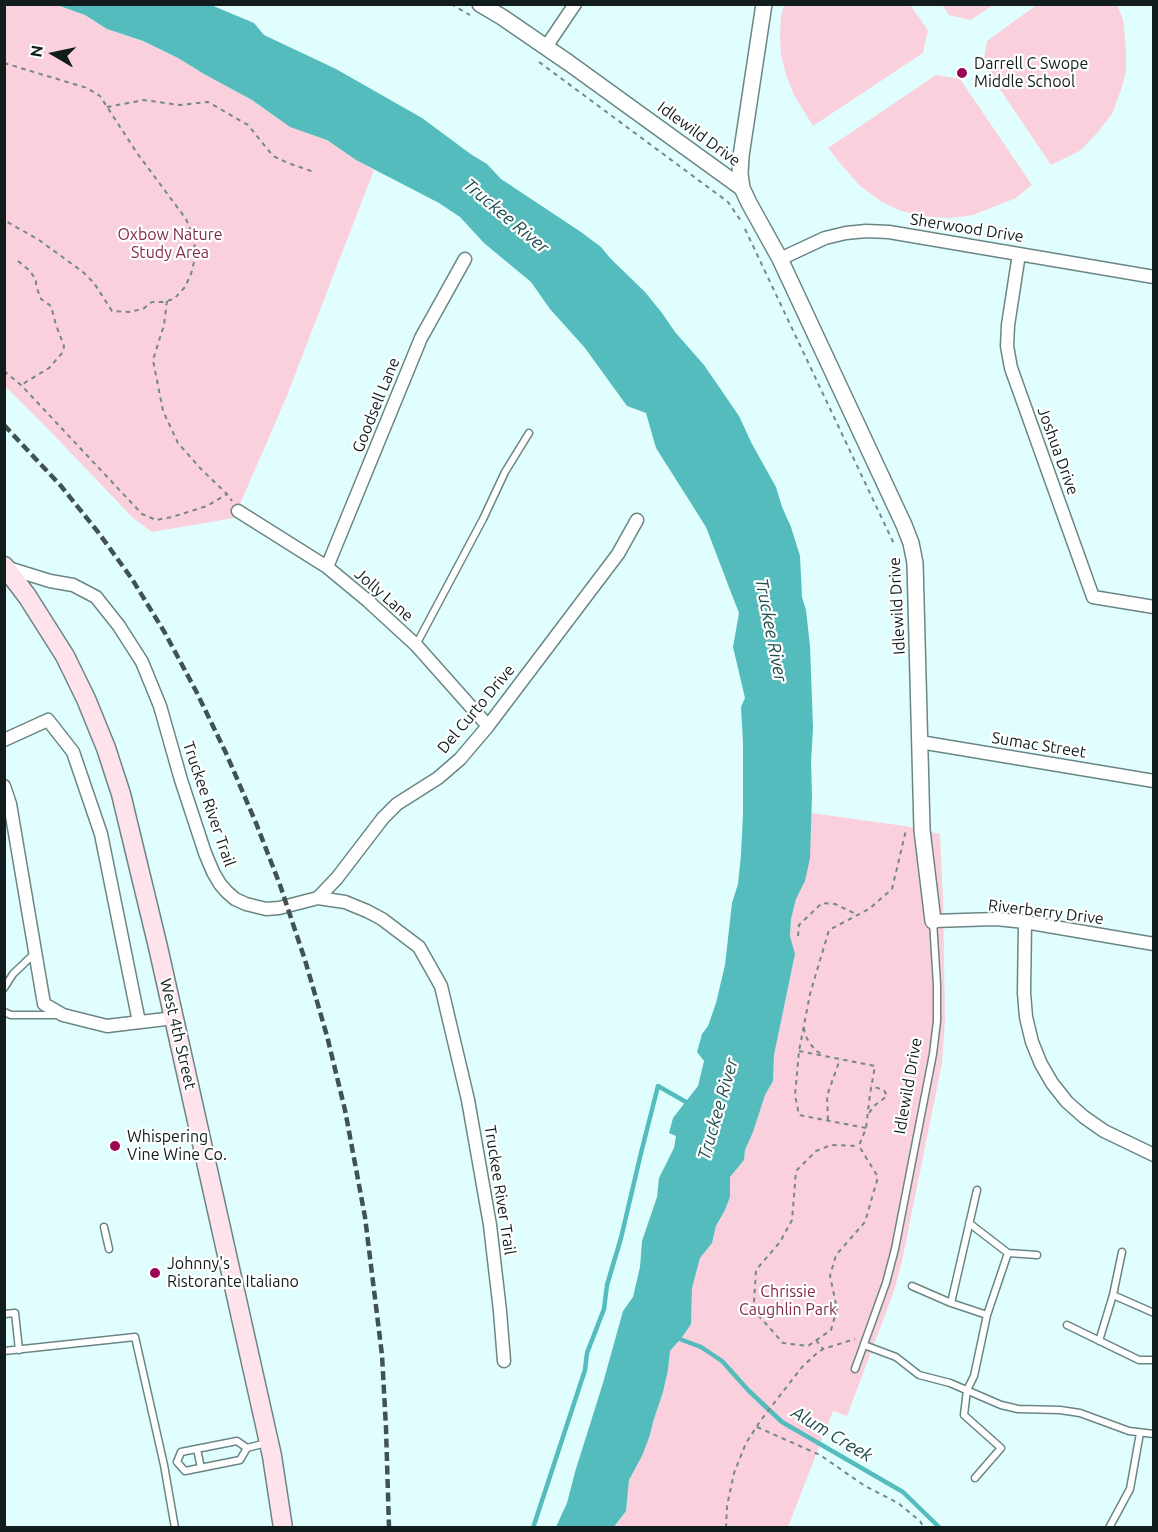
<!DOCTYPE html>
<style>
body{margin:0}
#map{position:relative;width:1158px;height:1532px;overflow:hidden;background:#e1fefe;font-family:Ubuntu,sans-serif}
canvas{display:block}
.frame{position:absolute;inset:0;border:6px solid #111c1c;pointer-events:none}
.north{position:absolute;left:24px;top:24px;width:60px;height:60px;-webkit-text-stroke:4px #fff;paint-order:stroke;rotate:279deg;font-size:16px;font-weight:700;line-height:24px;text-align:center;color:#111c1c}
.north::after{content:'';display:block;margin:auto;width:21px;height:27px;background:#111c1c;clip-path:polygon(50% 0,100% 100%,50% 72%,0 100%)}
</style>
<div id="map">
<canvas width="1158" height="1532"></canvas>
<div class="frame"></div>
<div class="north">N</div>
</div>
<script>
const c = document.querySelector('canvas').getContext('2d');
c.lineJoin = 'round';
function fillPath(path, color) {
  c.fillStyle = color;
  c.fill(path, 'evenodd');
}
function toPath(rows) {
  const path = new Path2D();
  for (const r of rows) {
    path.moveTo(r[0], r[1]);
    for (let i = 2; i < r.length; i += 2) path.lineTo(r[i], r[i + 1]);
  }
  return path;
}
function trace(path, color, width, dash) {
  c.strokeStyle = color;
  c.lineWidth = width;
  c.lineCap = dash ? 'butt' : 'round';
  c.setLineDash(dash || []);
  c.stroke(path);
}
function label(font, color, halo, rows, align = 'center') {
  c.font = font + ' Ubuntu,sans-serif';
  c.lineWidth = 4.5;
  c.setLineDash([]);
  c.textBaseline = 'middle';
  c.strokeStyle = halo;
  c.fillStyle = color;
  for (const [text, x, y, turn = 0] of rows) {
    c.save();
    c.translate(x, y);
    c.rotate((+turn || 0) * Math.PI / 180);
    c.textAlign = isNaN(turn) ? turn : align;
    if (halo) c.strokeText(text, 0, 0);
    c.fillText(text, 0, 0);
    c.restore();
  }
}
const green = toPath([
 [1038,4,1117,5,1123,19,1126,49,1126,71,1121,90,1112,114,1098,132,1081,150,1051,165,983,64,987,41],
 [4,5,57,5,85,15,107,29,142,41,178,58,204,74,252,100,290,127,327,140,356,160,374,170,286,398,234,518,152,532,133,518,47,428,5,386],
 [784,5,910,5,928,30,923,53,813,126,794,95,786,75,781,55,780,36,781,16],
 [942,5,993,5,971,20,949,15],
 [936,75,960,79,1032,185,1016,198,973,215,951,218,929,217,901,211,882,202,860,186,839,162,828,148],
 [811,813,905,826,940,834,943,900,945,1020,942,1063,902,1261,894,1291,847,1416,833,1411,788,1527,614,1528,626,1511,629,1480,642,1456,650,1435,653,1422,663,1392,668,1370,670,1351,683,1336,691,1324,692,1288,700,1258,712,1243,716,1226,725,1210,730,1197,730,1177,744,1160,745,1150,753,1132,765,1095,773,1081,774,1055,795,954,790,936,791,919,796,899,805,881]
]);
const water = toPath([
 [57,5,211,5,254,23,264,35,336,69,422,118,472,155,487,164,501,179,581,232,601,247,610,258,645,292,662,313,675,332,704,365,739,416,752,444,776,487,782,507,791,527,800,556,802,597,806,610,810,646,813,728,811,762,812,795,810,858,805,881,796,899,791,919,790,936,795,954,774,1055,773,1081,765,1095,753,1132,745,1150,744,1160,730,1177,730,1197,725,1210,716,1226,712,1243,700,1258,692,1288,691,1324,683,1336,670,1351,668,1370,663,1392,653,1422,650,1435,642,1456,629,1480,626,1511,614,1527,556,1527,567,1503,575,1472,603,1383,623,1311,633,1297,640,1267,642,1241,657,1197,659,1178,674,1148,676,1136,669,1133,673,1118,698,1086,704,1061,697,1052,702,1034,708,1026,716,1003,725,965,732,903,738,884,741,855,743,813,743,743,741,707,745,698,733,647,739,613,732,595,706,527,656,448,646,413,627,406,585,348,550,309,531,282,484,243,460,217,439,203,356,160,327,140,290,127,252,100,204,74,178,58,143,41,107,29,85,15]
]);
const stream = toPath([
 [677,1338,701,1347,722,1361,749,1391,782,1422,903,1492,940,1528],
 [533,1528,585,1370,587,1353,604,1309,607,1285,621,1238,641,1153,658,1086,686,1102]
]);
const path = toPath([
 [451,4,470,15],
 [539,62,728,202,741,221],
 [4,63,87,88,100,96,137,153,186,219,193,236,196,254,191,274,185,287,174,299,163,302,152,302,143,309,129,312,112,311,94,283,83,272,39,240,4,220],
 [107,107,144,100,179,105,208,102,248,125,273,156,288,163,314,172],
 [745,229,895,546],
 [18,261,30,271,36,280,36,286,41,299,51,306,56,325,64,346,63,352,49,368,21,385],
 [167,301,164,325,153,360,163,411,178,443,201,469,227,494,232,501],
 [4,371,21,385,142,514,156,520,172,517,207,506,227,494],
 [898,557,900,576],
 [798,936,799,925,822,903,835,904,858,915],
 [804,1028,805,1035,809,1042,816,1051,822,1054],
 [799,1051,875,1066,870,1094,866,1128,859,1146,878,1177,865,1222,836,1255,830,1276,837,1309,831,1330,808,1346,783,1343,759,1316,754,1302,756,1270,780,1242,792,1220,796,1171,816,1151,831,1145,859,1146],
 [869,1113,874,1106,887,1096,884,1090,871,1086],
 [828,1120,827,1096,840,1059],
 [866,1128,799,1115,795,1095,799,1051,810,994,829,930,869,909,892,889,906,830],
 [816,1340,823,1349],
 [757,1427,820,1455,865,1486,898,1503,920,1521,924,1528],
 [726,1528,727,1506,734,1473,746,1443,761,1420,802,1367,816,1354,823,1349,855,1339]
]);
const service = toPath([
 [416,645,483,519,505,472,529,433],
 [4,988,13,974,35,953],
 [4,1012,11,1015,57,1015],
 [969,1223,1008,1253,1037,1255],
 [104,1227,109,1249],
 [1122,1252,1113,1295,1154,1313],
 [912,1286,951,1303,987,1315,974,1376,967,1390,964,1415,1001,1448,975,1478],
 [951,1303,977,1190],
 [4,1314,15,1313,19,1350],
 [987,1315,1008,1253],
 [1067,1325,1139,1360,1154,1360],
 [1099,1341,1113,1295],
 [864,1345,896,1357,919,1375,950,1383,1001,1405,1018,1409,1060,1410,1080,1413,1129,1431,1154,1434],
 [4,1351,135,1337,164,1465,175,1528],
 [855,1369,886,1283,895,1249,933,1054,937,1021,937,985,933,921],
 [197,1449,201,1468],
 [177,1462,181,1452,237,1441,247,1448,266,1443],
 [177,1462,185,1471,240,1460,247,1448],
 [1109,1528,1130,1489,1140,1433]
]);
const minor = toPath([
 [546,47,575,4],
 [1019,254,1008,325,1007,346,1011,368,1093,597,1154,607],
 [780,259,825,238,846,233,866,231,889,232,1154,277],
 [238,511,327,567,368,601,416,645,488,726],
 [5,567,50,581,73,585,96,597,119,626,142,662,160,706,181,780,205,853,213,872,220,884,227,892,235,899,246,904,266,909,279,908,318,898,345,902,367,911,382,919,419,947,441,986,468,1100,490,1225,500,1311,504,1361],
 [327,567,421,338,465,259],
 [4,740,48,720,73,752,101,834,139,1022],
 [920,742,1154,781],
 [4,786,10,804,44,1004,63,1015,107,1026,174,1018],
 [318,898,337,878,383,818,397,804,438,778,460,759,488,726,618,554,637,520],
 [933,921,996,919,1025,922,1154,944],
 [1025,922,1024,993,1026,1017,1032,1042,1041,1064,1052,1083,1067,1102,1084,1117,1104,1131,1154,1155]
]);
const tertiary = toPath([
 [480,4,502,17,569,63,742,188,749,203,780,259,904,525,911,543,915,563,922,830,933,921],
 [742,188,740,174,741,156,764,4]
]);
const secondary = toPath([
 [4,566,27,596,65,656,86,699,106,748,121,794,158,947,272,1456,283,1528]
]);
const rail = toPath([
 [4,425,61,486,98,532,132,579,165,633,196,691,226,753,256,823,280,885,305,960,327,1036,345,1110,365,1217,382,1355,386,1428,389,1528]
]);
const markers = [
 [962,73,6,"#9b0755"],
 [115,1146,6,"#9b0755"],
 [155,1273,6,"#9b0755"]
];
const poiNames = [
 ["Darrell C Swope",974,64],
 ["Middle School",974,82],
 ["Whispering",127,1137],
 ["Vine Wine Co.",127,1155],
 ["Johnny's",167,1264],
 ["Ristorante Italiano",167,1282]
];
const streetNames = [
 ["Idlewild Drive",699,134,36],
 ["Sherwood Drive",967,228,9],
 ["Goodsell Lane",376,405,-68],
 ["Joshua Drive",1058,451,70],
 ["Jolly Lane",384,595,41],
 ["Idlewild Drive",897,606,-93],
 ["Del Curto Drive",476,709,-50],
 ["Sumac Street",1039,745,9],
 ["Truckee River Trail",209,804,71],
 ["Riverberry Drive",1046,912,7],
 ["West 4th Street",178,1034,77],
 ["Idlewild Drive",908,1086,-80],
 ["Truckee River Trail",500,1190,81]
];
const parkNames = [
 ["Oxbow Nature",170,235],
 ["Study Area",170,253],
 ["Chrissie",788,1292],
 ["Caughlin Park",788,1310]
];
const waterNames = [
 ["Truckee River",506,216,40],
 ["Truckee River",771,630,79],
 ["Truckee River",718,1109,-74],
 ["Alum Creek",832,1434,31]
];
fillPath(green, '#f9d0dc');
fillPath(water, '#55bcbd');
trace(stream, '#55bcbd', 4.5);
trace(service, '#6b8585', 9);
trace(minor, '#6b8585', 15);
trace(tertiary, '#6b8585', 18);
trace(secondary, '#6b8585', 21);
trace(path, '#748888', 2, [4.5, 4.5]);
trace(service, '#fff', 6);
trace(minor, '#fff', 12);
trace(tertiary, '#fff', 15);
trace(secondary, '#ffe3ec', 18);
trace(rail, '#425252', 4.5, [9, 4.5]);
for (const [x, y, r, color] of markers) {
  const dot = new Path2D();
  dot.arc(x, y, r, 0, 2 * Math.PI);
  c.fillStyle = color;
  c.fill(dot);
  trace(dot, '#fff', 2);
}
label('16px', '#111c1c', '#fff', poiNames, 'left');
label('16px', '#111c1c', '#fff', streetNames);
label('16px', '#822a4e', '#fff', parkNames);
label('italic 18px', '#1f4d4d', '#fff', waterNames);
</script>
